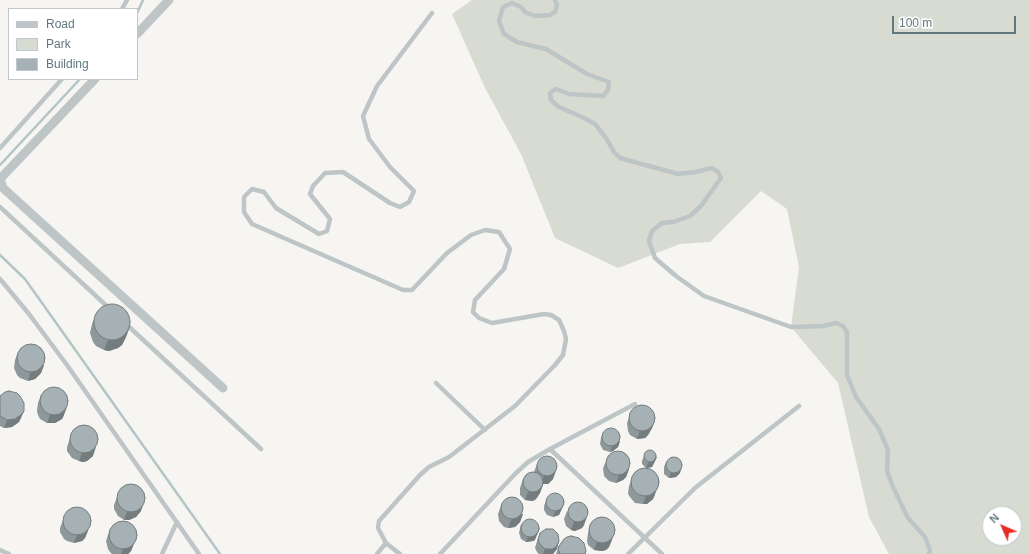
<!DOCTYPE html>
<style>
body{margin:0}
#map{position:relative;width:1030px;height:554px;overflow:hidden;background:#f6f5f2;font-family:Arial,sans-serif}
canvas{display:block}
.legend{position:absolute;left:8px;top:8px;width:130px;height:72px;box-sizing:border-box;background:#fff;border:1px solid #bfc9cb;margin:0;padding:5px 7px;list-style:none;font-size:12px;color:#60777e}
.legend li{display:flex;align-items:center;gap:8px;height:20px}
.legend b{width:20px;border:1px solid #bfc9cb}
.north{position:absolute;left:982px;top:506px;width:40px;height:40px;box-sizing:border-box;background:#fff;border:1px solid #bfc9cb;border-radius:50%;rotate:315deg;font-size:11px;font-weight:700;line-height:16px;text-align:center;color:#60777e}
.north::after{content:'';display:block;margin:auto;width:14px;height:18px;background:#e52c23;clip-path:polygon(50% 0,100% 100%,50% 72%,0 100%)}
.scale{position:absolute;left:892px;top:16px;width:124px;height:18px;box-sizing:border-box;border:2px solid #60777e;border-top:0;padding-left:5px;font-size:12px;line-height:14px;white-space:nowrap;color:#60777e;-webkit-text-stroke:3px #fff;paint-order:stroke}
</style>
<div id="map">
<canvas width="1030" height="554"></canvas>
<ul class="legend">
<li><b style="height:5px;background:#bec5c7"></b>Road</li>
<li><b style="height:11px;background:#d7dbd1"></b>Park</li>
<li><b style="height:11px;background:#a5b1b4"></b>Building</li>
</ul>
<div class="north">N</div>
<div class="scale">100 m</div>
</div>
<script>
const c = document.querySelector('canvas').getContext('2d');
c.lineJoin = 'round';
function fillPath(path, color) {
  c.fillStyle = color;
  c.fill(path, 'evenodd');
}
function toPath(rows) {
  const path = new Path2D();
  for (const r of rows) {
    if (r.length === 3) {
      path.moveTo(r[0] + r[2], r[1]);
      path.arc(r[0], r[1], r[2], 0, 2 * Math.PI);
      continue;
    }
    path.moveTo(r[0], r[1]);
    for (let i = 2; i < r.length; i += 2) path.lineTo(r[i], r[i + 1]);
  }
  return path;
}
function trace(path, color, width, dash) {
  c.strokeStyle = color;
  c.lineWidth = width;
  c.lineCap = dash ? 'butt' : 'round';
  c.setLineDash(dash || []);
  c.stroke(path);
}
const green = toPath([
 [472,0,1030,0,1030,554,889,554,869,517,838,383,791,327,799,267,787,209,761,191,710,242,680,244,618,268,555,238,521,154,485,88,452,14],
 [990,514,1014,514,1014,538,990,538]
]);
const stream = toPath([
 [137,13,143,0],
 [0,165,80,79],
 [0,255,25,279,220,554]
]);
const lane = toPath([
 [555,0,557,5,555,12,550,15,535,16,525,12,521,7,512,3,503,7,499,21,504,34,517,42,546,49,587,74,609,82,608,90,603,96,569,94,556,89,550,93,551,100,559,107,582,117,595,124,606,138,614,152,620,158,678,174,695,172,712,168,718,172,721,178,701,206,690,216,673,222,662,223,652,231,649,241,655,258,676,276,704,296,791,327,823,326,836,323,843,326,847,332,847,375,856,397,879,429,888,450,887,471,893,487,908,518,925,537,930,550,929,554],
 [122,9,127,0],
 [0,148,62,79],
 [0,207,110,309],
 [0,279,29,314,67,365,199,554],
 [126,324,261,449],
 [436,383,485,430],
 [550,449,662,554],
 [386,543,400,554],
 [0,550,9,554],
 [162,554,177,522],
 [377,554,386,543,378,528,379,521,420,475,429,467,449,457,515,406,555,365,563,355,566,339,564,331,559,320,551,315,544,314,492,323,479,318,473,312,475,300,504,269,510,249,499,232,485,230,471,235,447,253,412,290,403,290,252,224,244,212,244,197,252,189,264,192,276,208,319,234,327,231,330,219,310,194,313,186,325,173,343,172,390,203,400,207,409,202,414,191,390,167,369,139,363,116,377,86,432,13],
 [440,554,515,474,528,462,550,449,635,404],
 [628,554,695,488,799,406]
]);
const street = toPath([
 [137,34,169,0],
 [95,79,0,179,3,188,223,388]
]);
const wall = toPath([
 [96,314,130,326,126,337,122,345,118,348,109,351,104,350,96,346,93,342,90,333,92,324],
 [18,352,44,365,41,373,35,379,28,381,20,378,17,375,14,368,15,360],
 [41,395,64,415,62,419,55,423,47,423,40,419,38,415,37,411,38,403],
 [0,396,24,411,19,422,12,427,4,428,0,426],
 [630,415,655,420,652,428,648,435,645,438,637,439,630,435,628,431,627,423],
 [72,432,93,456,87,461,83,462,79,461,72,458,67,451,67,447],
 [603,432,620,441,618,447,613,451,610,452,603,450,600,444,601,438],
 [644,456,657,457,652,467,646,468,642,464,642,461],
 [608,457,629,469,626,477,623,480,616,483,609,481,604,476,603,468],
 [666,462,680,473,676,477,669,478,664,474,664,467],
 [537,464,553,479,548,484,543,484,540,493,536,499,533,501,525,500,520,495,520,488,523,479,534,472],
 [632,478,655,495,653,499,647,504,643,504,635,503,630,497,628,494,629,486],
 [120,489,141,511,136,517,129,520,124,520,118,516,114,509,114,505],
 [546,501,564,504,559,515,553,517,547,515,544,510,544,506],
 [502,503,523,514,520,522,515,527,508,528,504,527,499,521,498,514],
 [567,511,584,525,582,528,575,531,571,530,566,526,564,519],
 [63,520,88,531,85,538,82,541,74,543,67,541,64,539,60,532,60,528],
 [521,524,535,540,533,541,526,542,521,539,519,533],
 [591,525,612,540,609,547,606,550,602,551,594,550,588,545,587,541,588,533],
 [110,529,137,536,131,551,128,554,112,554,110,552,108,549,106,541],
 [540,533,557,549,553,554,539,554,537,552,535,548,537,541],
 [559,546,585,554,556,554]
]);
const shadedWall = toPath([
 [130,326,126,337,122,345,118,348,109,351,104,350,108,340],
 [44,365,41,373,35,379,28,381,30,373],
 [67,407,64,415,62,419,55,423,47,423,50,415],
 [24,411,19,422,12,427,4,428,7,420],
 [655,420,652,428,648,435,645,438,637,439,640,430],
 [620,441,618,447,613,451,610,452,612,446],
 [96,447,93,456,87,461,83,462,79,461,82,453],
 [657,457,652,467,646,468,648,463],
 [682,467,680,473,676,477,669,478,671,473],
 [629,469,626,477,623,480,616,483,619,475],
 [556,471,553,479,548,484,541,484,544,476],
 [543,485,540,493,536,499,533,501,525,500,528,492],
 [658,487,653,499,647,504,643,504,646,496],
 [144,503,141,511,136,517,129,520,124,520,127,512],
 [564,504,559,515,553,517,555,512],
 [523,514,520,522,515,527,508,528,511,520],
 [587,517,584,525,582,528,575,531,571,530,574,522],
 [91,523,85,538,82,541,74,543,77,535],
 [540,528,535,540,533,541,526,542,528,537],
 [615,532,609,547,606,550,602,551,594,550,597,542],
 [137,536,131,551,128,554,121,554,123,548],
 [559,541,557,549,553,554,543,554,545,549]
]);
const building = toPath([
 [112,322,18],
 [31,358,14],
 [54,401,14],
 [9,391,17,393,20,396,24,403,24,411,22,414,15,419,7,420,0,416,0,396,5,392,9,391],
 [642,418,13],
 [84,439,14],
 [611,437,9],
 [650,456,6],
 [618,463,12],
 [547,466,10],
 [674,465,8],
 [645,482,14],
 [533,482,10],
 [131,498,14],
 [555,502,9],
 [512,508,11],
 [578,512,10],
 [77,521,14],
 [602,530,13],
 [530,528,9],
 [123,535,14],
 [546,529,553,529,558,534,559,541,556,547,552,549,545,549,540,544,538,540,540,533,546,529],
 [571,536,579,538,584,543,586,551,585,554,560,554,558,549,559,546,564,539,567,537,571,536]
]);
fillPath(green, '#d7dbd1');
trace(stream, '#b3c5c6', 2.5);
trace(lane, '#bec5c7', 4.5);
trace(street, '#bec5c7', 9);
fillPath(wall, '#8e989b');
fillPath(shadedWall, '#747c7e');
fillPath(building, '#a5b1b4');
trace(building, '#747c7e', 1);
</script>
